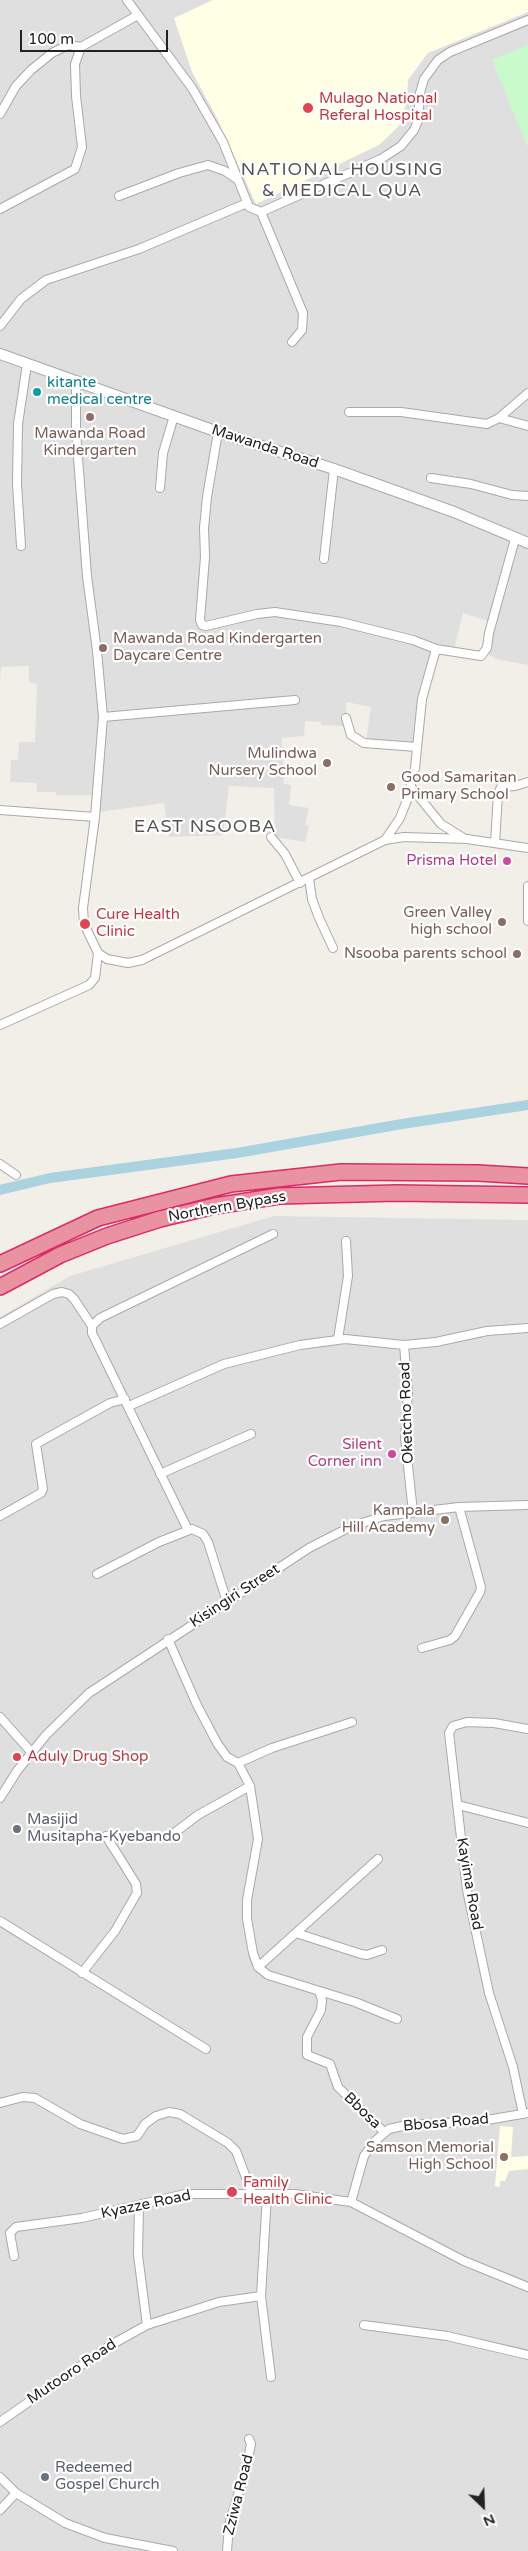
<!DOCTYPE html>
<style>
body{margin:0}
#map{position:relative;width:528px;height:2551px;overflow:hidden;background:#f2efe9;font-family:"Varela Round",sans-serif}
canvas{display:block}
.north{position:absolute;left:458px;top:2481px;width:50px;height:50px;-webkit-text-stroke:4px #fff;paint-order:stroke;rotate:156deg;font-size:14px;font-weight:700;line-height:20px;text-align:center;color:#222}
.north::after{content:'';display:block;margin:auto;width:18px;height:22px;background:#222;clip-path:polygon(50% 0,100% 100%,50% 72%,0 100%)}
.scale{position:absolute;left:20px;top:30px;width:148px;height:22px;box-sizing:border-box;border:2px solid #222;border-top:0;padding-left:6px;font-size:15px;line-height:18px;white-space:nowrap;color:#222;-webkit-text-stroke:4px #fff;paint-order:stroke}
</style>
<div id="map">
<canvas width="528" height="2551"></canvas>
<div class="north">N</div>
<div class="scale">100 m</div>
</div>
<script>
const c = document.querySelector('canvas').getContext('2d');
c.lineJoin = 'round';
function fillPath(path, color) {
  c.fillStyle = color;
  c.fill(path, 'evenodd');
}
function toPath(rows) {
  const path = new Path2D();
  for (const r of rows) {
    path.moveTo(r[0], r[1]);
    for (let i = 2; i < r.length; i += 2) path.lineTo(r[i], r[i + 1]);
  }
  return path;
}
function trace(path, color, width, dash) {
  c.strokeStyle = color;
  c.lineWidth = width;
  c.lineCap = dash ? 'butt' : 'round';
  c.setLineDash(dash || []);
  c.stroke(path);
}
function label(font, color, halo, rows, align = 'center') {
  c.font = font + ' "Varela Round",sans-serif';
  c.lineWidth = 4.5;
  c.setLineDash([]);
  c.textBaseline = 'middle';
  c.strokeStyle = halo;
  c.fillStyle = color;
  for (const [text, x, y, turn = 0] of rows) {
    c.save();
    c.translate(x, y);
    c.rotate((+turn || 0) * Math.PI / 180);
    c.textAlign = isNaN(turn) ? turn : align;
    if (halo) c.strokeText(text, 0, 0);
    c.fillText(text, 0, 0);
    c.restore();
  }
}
const residential = toPath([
 [0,0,528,0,528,665,497,659,483,652,491,622,463,613,453,654,433,651,415,745,366,741,371,707,346,702,346,726,321,725,321,722,305,721,304,736,282,738,284,784,291,785,289,805,309,808,305,825,309,826,305,842,275,837,274,788,229,786,223,835,169,837,164,803,99,812,101,795,56,795,56,792,37,792,37,783,10,782,11,760,18,760,19,742,35,742,37,684,29,682,29,666,1,667,0,682],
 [274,1216,528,1220,528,2551,0,2551,0,1317,70,1276]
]);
const education = toPath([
 [213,0,528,0,528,12,428,53,408,80,407,101,400,125,379,145,256,204,216,116,192,72,174,18],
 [500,2126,513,2127,511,2157,528,2156,528,2169,509,2171,505,2181,500,2181,500,2187,495,2186]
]);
const park = toPath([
 [528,45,528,148,492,60]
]);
const canal = toPath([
 [0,1190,50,1178,237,1153,402,1124,528,1105]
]);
const minor = toPath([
 [127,0,192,88,223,142,249,207,261,212,381,159,401,146,414,130,418,121,420,93,424,79,438,60,450,52,528,20],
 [0,114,16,86,31,70,52,53,68,45,81,47],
 [119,196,179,173,208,165,225,171,238,180],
 [0,209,75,169,82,147,76,96,75,64,81,47,138,15],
 [261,212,303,313,302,330,292,342],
 [0,326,21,299,46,280,139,249,247,203],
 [76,380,76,431,87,576,97,651,103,717,95,817,83,908,84,924,98,953,107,959,128,963,142,960,385,840,400,818,407,800,415,768,422,699,436,649],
 [349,412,401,412,487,424,499,418,528,393],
 [499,418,528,426],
 [218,432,207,497,204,528,205,557,200,620,202,625,206,626,257,614,275,612,341,622,413,640,436,649,481,656,487,648,489,633,515,539],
 [431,478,471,484,512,495,528,496],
 [160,488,163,453,174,416],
 [21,546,17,484,18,424,27,364],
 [324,559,334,469],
 [103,717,295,700],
 [346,718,351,735,364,743,417,747],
 [411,787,441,824,465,839],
 [0,810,95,817],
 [271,837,285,854,300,883],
 [385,840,404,837,467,839,528,848],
 [495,843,498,794,501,787,515,786,528,782],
 [309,878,312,899,319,918,333,948],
 [528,886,528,921],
 [0,1025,89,985,95,978,98,953],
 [0,1164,16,1175],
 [0,1324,53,1294,62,1292,69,1294,74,1299,92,1326],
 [338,1339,348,1276,346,1241],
 [404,1345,408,1393,405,1438,413,1512],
 [129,1406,224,1364,300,1345,345,1339,404,1345,436,1342,487,1331,528,1328],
 [160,1474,251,1434],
 [0,1516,41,1493,43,1489,36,1444,110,1403,125,1399],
 [188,1530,92,1333,92,1326,100,1318,273,1234],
 [97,1574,159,1542,192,1529,203,1534,208,1542,227,1602],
 [168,1639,197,1705,217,1743,227,1757,238,1763,250,1786,258,1839,247,1900,247,1919,253,1953,258,1967,268,1975,355,2002,397,2019],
 [422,1648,450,1640,455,1636,480,1592,481,1587,459,1507],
 [0,1717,32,1753],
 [238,1763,272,1748,352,1722],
 [0,1798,17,1771,46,1735,89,1693,309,1548,350,1527,384,1516,459,1507,528,1505],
 [458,1805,528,1823],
 [173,1834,198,1815,250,1786],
 [0,1921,206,2049],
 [296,1933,361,1954,367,1955,382,1950],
 [258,1967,378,1859],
 [82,1973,115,1931,137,1893,136,1884,106,1836],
 [319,1991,322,2000,321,2010,307,2037,307,2055,330,2064,338,2087,384,2132],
 [0,2103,23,2097,35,2098,80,2124,123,2139,137,2136,145,2124,156,2116,169,2112,180,2114,228,2143,236,2151,253,2196],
 [523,2114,513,2067,489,1993,467,1890,449,1733,453,1726,467,1722,494,1723,528,1729],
 [267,2195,261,2296,271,2377],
 [351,2202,364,2156,375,2141,389,2129,407,2125,481,2121,528,2113],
 [139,2206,138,2255,147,2325],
 [14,2256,10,2233,16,2227,82,2218,185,2194,294,2194,351,2202,464,2261,528,2287],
 [364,2325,447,2336,528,2355],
 [0,2422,109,2346,147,2325,219,2302,261,2296],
 [0,2477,16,2493,65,2523,105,2538,173,2551],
 [0,2510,16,2493],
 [227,2551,229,2525,246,2468,251,2444,249,2439]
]);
const tertiary = toPath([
 [0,354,218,432,334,469,454,512,528,543]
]);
const motorway = toPath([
 [0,1264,98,1218,231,1184,341,1172,478,1173,528,1176],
 [0,1287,60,1255,107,1236,160,1219,215,1206,279,1196,397,1193,528,1195]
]);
const markers = [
 [308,108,6,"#e0444e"],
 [37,392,5,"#0f9aa8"],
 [90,417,5,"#8d6e63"],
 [103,648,5,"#8d6e63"],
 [327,763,5,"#8d6e63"],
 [391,787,5,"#8d6e63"],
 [507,861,5,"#d1479c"],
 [502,922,5,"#8d6e63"],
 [85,924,6,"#e0444e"],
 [517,954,5,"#8d6e63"],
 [392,1454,5,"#d1479c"],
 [445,1520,5,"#8d6e63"],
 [17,1757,5,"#e0444e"],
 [17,1829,5,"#6b7280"],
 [504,2157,5,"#8d6e63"],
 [232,2192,6,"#e0444e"],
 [45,2477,5,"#6b7280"]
];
const healthNames = [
 ["Mulago National",319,99],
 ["Referal Hospital",319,116],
 ["Cure Health",96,915],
 ["Clinic",96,932],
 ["Aduly Drug Shop",27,1757],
 ["Family",243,2183],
 ["Health Clinic",243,2200]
];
const cultureNames = [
 ["kitante",47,383],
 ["medical centre",47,400]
];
const educationNames = [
 ["Mawanda Road",90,434,"center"],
 ["Kindergarten",90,451,"center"],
 ["Mawanda Road Kindergarten",113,639,"left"],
 ["Daycare Centre",113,656,"left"],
 ["Mulindwa",317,754],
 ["Nursery School",317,771],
 ["Good Samaritan",401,778,"left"],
 ["Primary School",401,795,"left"],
 ["Green Valley",492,913],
 ["high school",492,930],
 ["Nsooba parents school",507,954],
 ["Kampala",435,1511],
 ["Hill Academy",435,1528],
 ["Samson Memorial",494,2148],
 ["High School",494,2165]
];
const streetNames = [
 ["Mawanda Road",265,447,18],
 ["Northern Bypass",227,1207,-10],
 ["Oketcho Road",407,1413,-92],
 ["Kisingiri Street",235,1596,-33],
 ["Kayima Road",469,1884,80],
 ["Bbosa",362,2111,44],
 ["Bbosa Road",446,2123,-5],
 ["Kyazze Road",146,2205,-12],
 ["Mutooro Road",72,2372,-34],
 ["Zziwa Road",239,2495,-76]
];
const hotelNames = [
 ["Prisma Hotel",497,861],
 ["Silent",382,1445],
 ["Corner inn",382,1462]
];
const worshipNames = [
 ["Masijid",27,1820],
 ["Musitapha-Kyebando",27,1837],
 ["Redeemed",55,2468],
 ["Gospel Church",55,2485]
];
const quarterNames = [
 ["NATIONAL HOUSING",342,170],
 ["& MEDICAL QUA",342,191],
 ["EAST NSOOBA",205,827]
];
fillPath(residential, '#e0dfdf');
fillPath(education, '#ffffe5');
fillPath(park, '#c8facc');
trace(canal, '#aad3df', 10);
trace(minor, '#a9a9a9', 10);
trace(tertiary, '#a9a9a9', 12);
trace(motorway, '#dc2a67', 18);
trace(minor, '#fff', 8);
trace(tertiary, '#fff', 10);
trace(motorway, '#e892a2', 15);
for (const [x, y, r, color] of markers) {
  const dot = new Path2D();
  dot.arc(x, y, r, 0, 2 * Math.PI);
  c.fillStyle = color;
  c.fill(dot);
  trace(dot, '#fff', 2);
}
label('15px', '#be3a42', '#fff', healthNames, 'left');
label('15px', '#0d838f', '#fff', cultureNames, 'left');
label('15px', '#785e54', '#fff', educationNames, 'right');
label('15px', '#222', '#fff', streetNames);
label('15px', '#b23c85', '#fff', hotelNames, 'right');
label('15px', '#5b616d', '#fff', worshipNames, 'left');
c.letterSpacing = '1px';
label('18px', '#555', '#fff', quarterNames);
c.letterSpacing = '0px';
</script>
